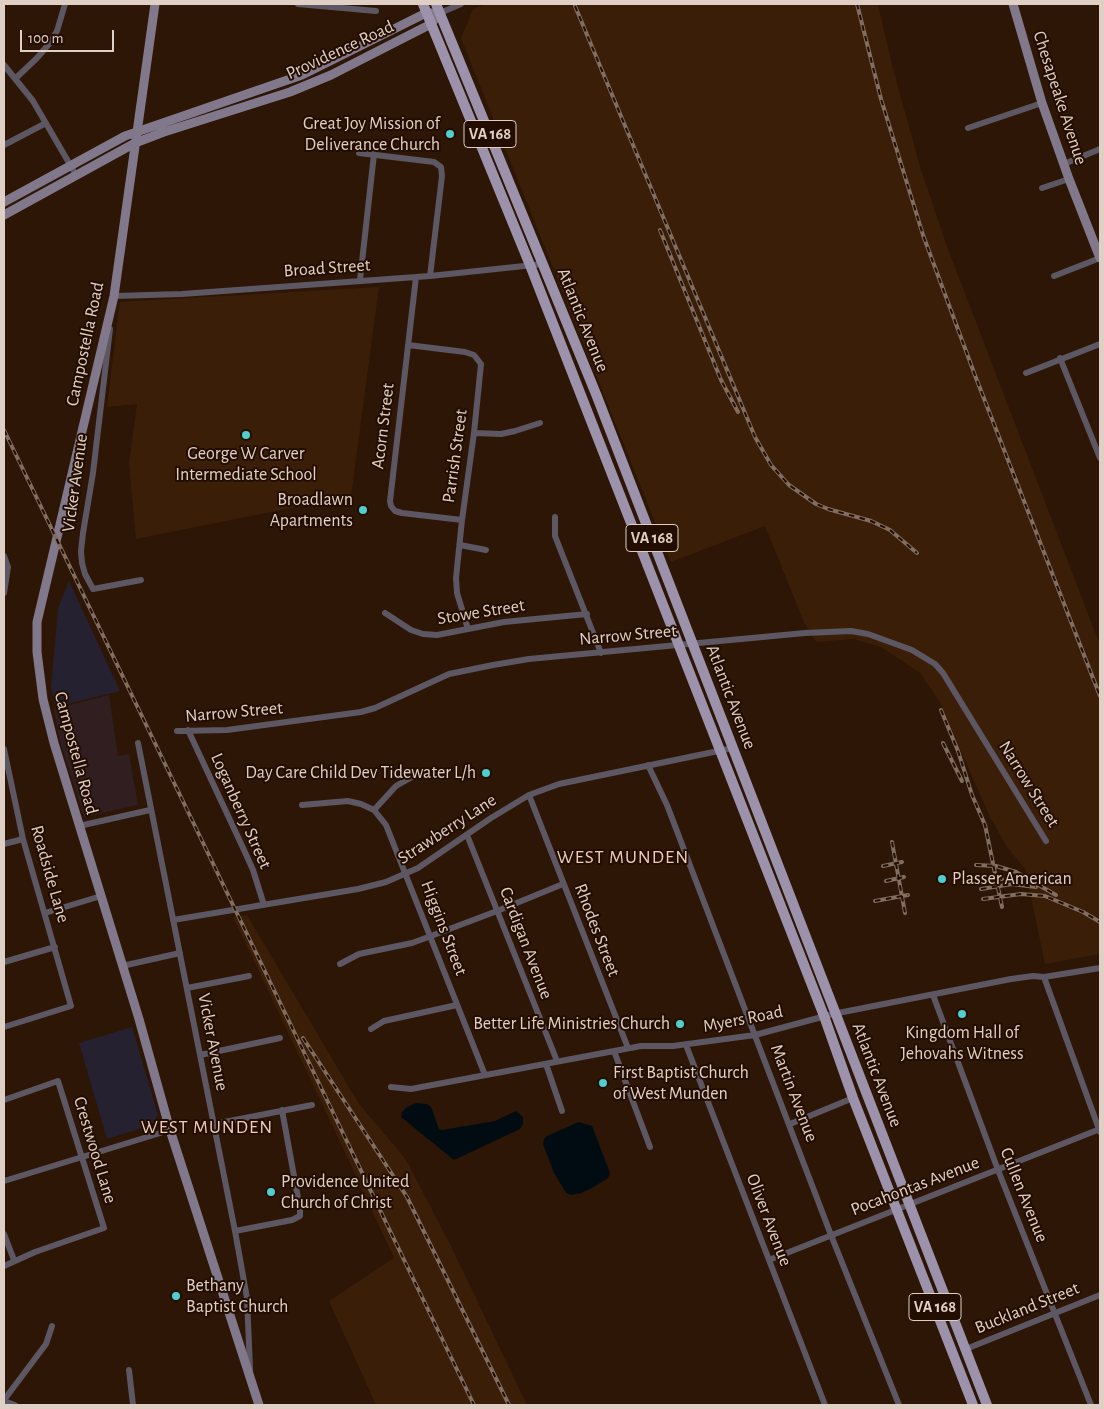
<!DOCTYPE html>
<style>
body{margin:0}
#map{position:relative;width:1104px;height:1409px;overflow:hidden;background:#2d1605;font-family:"Alegreya Sans",sans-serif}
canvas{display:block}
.frame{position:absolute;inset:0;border:5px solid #e0cfc5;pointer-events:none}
.scale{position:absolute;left:20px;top:30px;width:94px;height:22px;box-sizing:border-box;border:2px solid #e0cfc5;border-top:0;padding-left:6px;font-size:15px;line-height:18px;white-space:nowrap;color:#e0cfc5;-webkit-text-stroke:4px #230d00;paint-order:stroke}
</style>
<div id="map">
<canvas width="1104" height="1409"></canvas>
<div class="frame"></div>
<div class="scale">100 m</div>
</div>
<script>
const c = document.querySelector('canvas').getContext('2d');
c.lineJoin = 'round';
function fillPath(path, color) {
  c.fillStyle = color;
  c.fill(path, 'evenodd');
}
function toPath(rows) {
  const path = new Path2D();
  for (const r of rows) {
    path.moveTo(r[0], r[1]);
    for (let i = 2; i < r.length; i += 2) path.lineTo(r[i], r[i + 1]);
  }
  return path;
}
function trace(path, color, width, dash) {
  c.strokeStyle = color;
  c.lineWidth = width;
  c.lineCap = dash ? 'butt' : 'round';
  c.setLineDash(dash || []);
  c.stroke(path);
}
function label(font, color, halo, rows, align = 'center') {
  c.font = font + ' "Alegreya Sans",sans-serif';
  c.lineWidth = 4;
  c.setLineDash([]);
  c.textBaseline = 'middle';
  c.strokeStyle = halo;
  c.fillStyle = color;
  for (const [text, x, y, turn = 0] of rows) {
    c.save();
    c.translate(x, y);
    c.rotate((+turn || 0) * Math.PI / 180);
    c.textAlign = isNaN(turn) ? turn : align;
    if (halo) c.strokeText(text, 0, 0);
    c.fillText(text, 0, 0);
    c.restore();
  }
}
const commercial = toPath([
 [69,581,120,691,55,707,51,687,58,608],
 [132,1027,158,1115,151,1125,107,1139,79,1043]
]);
const industrial = toPath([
 [109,695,118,756,129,754,138,805,84,817,60,742,54,709]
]);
const built = toPath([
 [485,4,878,4,892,65,921,170,948,249,1100,645,1100,954,1045,964,1025,869,1007,847,990,817,939,701,920,673,881,647,854,639,816,642,804,622,765,526,671,562,461,38,473,9],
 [379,287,351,496,136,539,129,462,137,404,107,407,120,302],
 [247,915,359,1104,405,1158,451,1246,527,1405,376,1405,329,1301,394,1258,326,1112,233,917]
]);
const water = toPath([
 [416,1103,427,1104,431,1107,439,1129,442,1130,495,1121,516,1111,523,1117,523,1124,520,1129,454,1160,401,1117,402,1112,407,1107],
 [579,1122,592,1126,610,1173,608,1178,592,1188,581,1193,571,1195,566,1193,554,1173,543,1144,544,1139,547,1136]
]);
const street = toPath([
 [298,4,376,11],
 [440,13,461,4],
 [4,65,33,101,76,175],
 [16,78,37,58,49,44,57,31,65,4],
 [968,128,1042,103],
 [4,145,46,123],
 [359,153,434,162,441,167,442,176,430,276],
 [1064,164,1100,149],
 [1042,188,1069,179],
 [1054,276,1100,258],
 [416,277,390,501,391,506,395,511,402,513,462,520],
 [360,280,374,154],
 [113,299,114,296,182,294,430,276,543,264],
 [110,329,93,473,83,533,81,551,82,563,85,574,93,589,141,580],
 [408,345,465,352,474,355,481,364,474,433,462,520,456,578,457,593,468,629],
 [1060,358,1100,458],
 [1026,373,1100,344],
 [474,433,501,434,515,431,540,423],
 [555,517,555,536,601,653],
 [460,545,486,550],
 [4,556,8,567,4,593],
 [385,613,411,630,423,634,437,635,504,622,587,614],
 [188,730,244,850,253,870,264,905],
 [177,731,227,730,361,712,375,708,449,674,493,665,529,659,805,633,851,631,868,634,912,650,935,664,943,673,1046,841],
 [138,743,235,1231,247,1298,250,1369],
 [4,749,23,839,71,1006,4,1027],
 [648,765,667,805,831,1235,899,1405],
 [529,795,628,1048],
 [302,805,348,801,361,804,374,810,386,825,485,1075],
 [374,810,396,786,412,777],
 [79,826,150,810],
 [467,835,557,1061],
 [4,844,23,839],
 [45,913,101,896],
 [173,920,358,889,386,882,418,868,491,818,529,795,559,784,733,748],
 [4,962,55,947],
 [340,964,359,954,412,943,431,936,497,911,563,884],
 [122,966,180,953],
 [1044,977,1100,1132],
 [187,988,249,976],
 [933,995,998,1170,1091,1405],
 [371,1029,384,1021,457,1005],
 [686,1045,825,1405],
 [614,1051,650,1147],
 [200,1055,280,1038],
 [546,1064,562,1111],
 [391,1087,411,1089,641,1046,673,1046,755,1035,833,1014,1011,979,1033,976,1044,977,1100,968],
 [4,1100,58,1081,104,1228,35,1252,4,1266],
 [214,1124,312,1105],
 [790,1124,853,1098],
 [4,1181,170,1130],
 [235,1231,292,1220,300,1216,300,1209,282,1110],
 [4,1234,14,1260],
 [769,1260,1100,1129],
 [966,1349,1100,1295],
 [129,1370,133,1405],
 [4,1400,46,1344,52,1326],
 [4,1401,15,1405]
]);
const secondary = toPath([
 [155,4,114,296,37,622,37,652,43,699,54,743,139,1019,170,1130,259,1405],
 [1013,4,1042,103,1069,179,1100,258],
 [4,202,125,136,302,75,426,13,432,13],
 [4,215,135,143,164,132,290,92,331,75,431,24,440,13]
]);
const primary = toPath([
 [423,4,530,265,824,1016,853,1098,973,1405],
 [436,4,596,394,987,1405]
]);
const rail = toPath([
 [857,4,881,99,923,235,976,378,1100,696],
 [575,6,755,437,771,465,789,485,816,504,828,509,871,521,890,530,917,553],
 [660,230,721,380,738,412],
 [4,430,474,1405],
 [941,710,958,751,972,795,985,825,1002,907],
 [943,743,962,781],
 [892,842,905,913],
 [976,865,996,866,1016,872,1056,895],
 [883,866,902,862],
 [886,881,904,877],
 [979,881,1002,879],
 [981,889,1012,884,1036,887],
 [983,899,1021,894,1045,896,1083,912,1100,922],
 [875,901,908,895],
 [303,1038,407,1197,509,1405]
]);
const markers = [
 [450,134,5,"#52cdce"],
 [246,435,5,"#52cdce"],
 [363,510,5,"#52cdce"],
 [486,773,5,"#52cdce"],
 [942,879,5,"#52cdce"],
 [962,1014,5,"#52cdce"],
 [680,1024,5,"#52cdce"],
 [603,1083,5,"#52cdce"],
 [271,1192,5,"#52cdce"],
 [176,1296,5,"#52cdce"]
];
const shields = [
 [490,134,52],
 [652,538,52],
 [935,1307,52]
];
const shieldNames = [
 ["VA 168",490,134],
 ["VA 168",652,538],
 ["VA 168",935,1307]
];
const streetNames = [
 ["Providence Road",340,50,-25],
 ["Chesapeake Avenue",1060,98,72],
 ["Broad Street",327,268,-4],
 ["Atlantic Avenue",583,320,68],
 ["Campostella Road",85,344,-78],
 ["Acorn Street",383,426,-83],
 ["Parrish Street",455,456,-82],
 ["Vicker Avenue",75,483,-82],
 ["Stowe Street",481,612,-9],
 ["Narrow Street",628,635,-5],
 ["Atlantic Avenue",731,697,69],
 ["Narrow Street",234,712,-5],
 ["Campostella Road",76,753,75],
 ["Narrow Street",1029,784,58],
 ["Loganberry Street",241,811,66],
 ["Strawberry Lane",447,829,-33],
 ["Roadside Lane",50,874,74],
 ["Higgins Street",444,928,69],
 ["Rhodes Street",597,930,69],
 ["Cardigan Avenue",526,943,69],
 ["Myers Road",743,1019,-11],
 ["Vicker Avenue",213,1042,79],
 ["Atlantic Avenue",877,1075,69],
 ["Martin Avenue",794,1093,69],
 ["Crestwood Lane",95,1150,73],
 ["Pocahontas Avenue",915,1186,-21],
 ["Cullen Avenue",1024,1195,68],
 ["Oliver Avenue",769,1220,69],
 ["Buckland Street",1027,1308,-22]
];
const poiNames = [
 ["Great Joy Mission of",440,124],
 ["Deliverance Church",440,145],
 ["George W Carver",246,454,"center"],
 ["Intermediate School",246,475,"center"],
 ["Broadlawn",353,500],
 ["Apartments",353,521],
 ["Day Care Child Dev Tidewater L/h",476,773],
 ["Plasser American",952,879,"left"],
 ["Better Life Ministries Church",670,1024],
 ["Kingdom Hall of",962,1033,"center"],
 ["Jehovahs Witness",962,1054,"center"],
 ["First Baptist Church",613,1073,"left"],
 ["of West Munden",613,1094,"left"],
 ["Providence United",281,1182,"left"],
 ["Church of Christ",281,1203,"left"],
 ["Bethany",186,1286,"left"],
 ["Baptist Church",186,1307,"left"]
];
const neighbourhoodNames = [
 ["WEST MUNDEN",623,857],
 ["WEST MUNDEN",207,1127]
];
fillPath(commercial, '#252131');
fillPath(industrial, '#311e20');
fillPath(built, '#3b1e07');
fillPath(water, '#000c12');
trace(street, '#5c5763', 6);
trace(secondary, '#81788c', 9);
trace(primary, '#9d92ab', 10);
trace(rail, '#826e60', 4);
trace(rail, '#230d00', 2, [5.5]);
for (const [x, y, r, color] of markers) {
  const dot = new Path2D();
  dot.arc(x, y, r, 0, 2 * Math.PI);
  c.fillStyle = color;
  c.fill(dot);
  trace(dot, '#230d00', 2);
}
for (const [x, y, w] of shields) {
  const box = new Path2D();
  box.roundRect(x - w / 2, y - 13.5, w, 27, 4);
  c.fillStyle = '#230d00';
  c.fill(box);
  trace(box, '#e0cfc5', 1);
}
label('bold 16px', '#e0cfc5', null, shieldNames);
label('18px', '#e0cfc5', '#230d00', streetNames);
label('18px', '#e0cfc5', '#230d00', poiNames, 'right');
c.letterSpacing = '1px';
label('19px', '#edcdb8', '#230d00', neighbourhoodNames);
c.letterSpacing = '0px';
</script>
